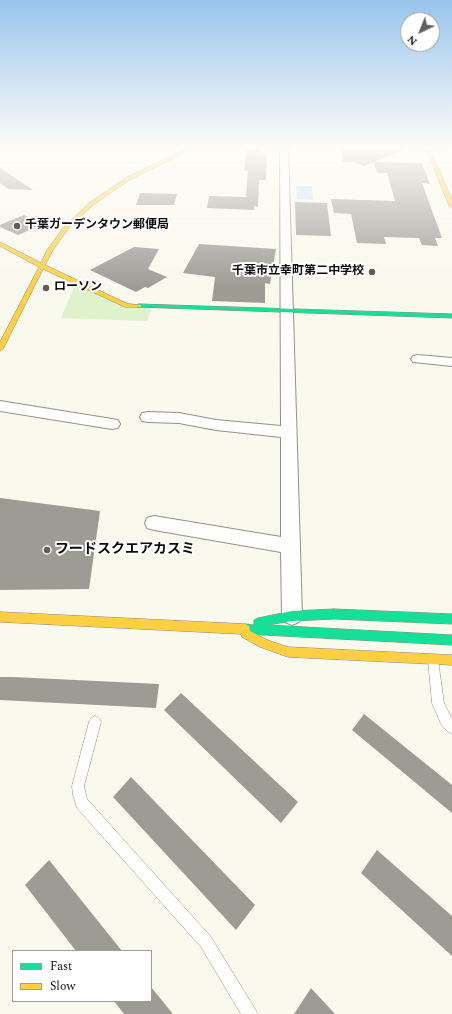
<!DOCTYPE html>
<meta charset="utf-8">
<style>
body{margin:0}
#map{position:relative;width:452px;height:1014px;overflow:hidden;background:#faf9ee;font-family:Spectral,serif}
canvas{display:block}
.legend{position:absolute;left:12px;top:950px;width:140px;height:52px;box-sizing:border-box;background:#fff;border:1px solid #9d9d9d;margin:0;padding:5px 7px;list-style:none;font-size:12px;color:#0b0b0b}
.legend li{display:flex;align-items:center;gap:8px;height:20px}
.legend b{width:20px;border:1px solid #9d9d9d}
.north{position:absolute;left:400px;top:12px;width:40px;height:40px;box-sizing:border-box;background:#fff;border:1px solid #9d9d9d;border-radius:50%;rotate:223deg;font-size:11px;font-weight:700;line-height:16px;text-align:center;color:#0b0b0b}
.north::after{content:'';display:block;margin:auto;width:14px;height:18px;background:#5f5e5a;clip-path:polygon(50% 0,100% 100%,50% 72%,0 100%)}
</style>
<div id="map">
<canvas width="452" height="1014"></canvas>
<ul class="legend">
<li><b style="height:5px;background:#16e098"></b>Fast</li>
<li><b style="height:5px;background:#ffcf43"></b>Slow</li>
</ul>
<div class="north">N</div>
</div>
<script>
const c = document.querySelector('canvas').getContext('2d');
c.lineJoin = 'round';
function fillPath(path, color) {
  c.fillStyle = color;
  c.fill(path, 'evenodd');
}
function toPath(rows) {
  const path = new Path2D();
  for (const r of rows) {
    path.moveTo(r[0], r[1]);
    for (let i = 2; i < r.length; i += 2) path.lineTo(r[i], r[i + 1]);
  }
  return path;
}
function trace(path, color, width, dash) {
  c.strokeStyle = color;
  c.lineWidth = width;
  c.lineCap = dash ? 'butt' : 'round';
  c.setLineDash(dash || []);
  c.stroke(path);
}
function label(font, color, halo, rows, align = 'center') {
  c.font = font + ' Spectral,"Noto Sans JP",serif';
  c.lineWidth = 4;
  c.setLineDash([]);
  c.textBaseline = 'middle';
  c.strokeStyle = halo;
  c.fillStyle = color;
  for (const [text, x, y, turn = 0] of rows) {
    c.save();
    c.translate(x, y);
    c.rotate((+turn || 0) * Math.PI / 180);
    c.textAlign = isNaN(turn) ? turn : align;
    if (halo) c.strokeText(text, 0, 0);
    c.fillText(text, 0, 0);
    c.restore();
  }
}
const green = toPath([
 [75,285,151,309,147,321,61,318]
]);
const water = toPath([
 [296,186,312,186,313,200,297,199]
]);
const building = toPath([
 [247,146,267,154,266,180,259,180,258,207,254,206,254,210,207,208,209,196,246,197,248,171,244,170],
 [341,146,411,146,374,162,422,163,430,184,422,183,442,238,435,238,438,246,422,245,419,238,384,237,386,244,357,243,351,214,334,213,331,199,395,201,387,173,377,173,374,162,364,166,353,162,343,162],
 [0,168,33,190,8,189,0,183],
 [140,193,177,194,174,205,136,205],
 [295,202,327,203,331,236,296,235],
 [24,215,44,224,18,235,0,227,0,225],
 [199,244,276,249,270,284,265,283,265,303,212,301,215,277,183,273],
 [134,247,159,249,148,269,167,277,148,288,145,287,136,292,90,270],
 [0,498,100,511,89,589,0,590],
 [0,677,13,677,159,684,156,708,0,700],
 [181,693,298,802,281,823,164,710],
 [364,714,452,785,452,813,352,730],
 [131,777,255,905,236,930,113,797],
 [377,850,452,916,452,956,361,873],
 [49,860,122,951,76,951,25,885],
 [151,987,173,1014,124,1014,114,1001,151,1001],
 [311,988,335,1014,294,1014]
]);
const lane = toPath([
 [433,655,437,656,438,660,444,703,452,719,452,734,448,732,441,724,432,703,428,660,429,656,433,655],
 [95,716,99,718,101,722,84,786,87,799,211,937,258,1014,241,1014,201,947,77,808,73,795,72,786,89,722,91,718,95,716]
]);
const street = toPath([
 [280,146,288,146,302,616,299,622,292,625,285,622,282,616,281,552,154,530,147,528,145,523,147,518,154,516,281,537,281,437,216,430,179,423,148,422,142,421,140,417,142,413,148,412,179,413,216,420,281,426,280,146],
 [418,355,452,358,452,366,413,362,411,359,413,356,418,355],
 [0,401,112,419,118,420,120,424,118,428,112,429,0,411,0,401]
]);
const fast = toPath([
 [139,304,452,314,452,318,137,307,136,306,139,304],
 [334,609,452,614,452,624,334,619,292,621,268,625,452,635,452,645,245,634,241,632,240,629,241,626,245,624,254,625,254,620,258,618,292,611,334,609]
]);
const slow = toPath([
 [192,146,198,146,131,179,93,205,68,229,53,250,45,265,128,304,141,305,141,307,125,307,43,269,3,349,0,351,0,342,39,267,0,246,0,242,41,263,47,250,64,227,89,203,127,177,192,146],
 [425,146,429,146,452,200,452,208,449,206,425,146],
 [0,612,245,624,249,626,250,631,267,640,288,647,452,655,452,665,288,657,260,647,242,637,241,634,0,622,0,612]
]);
const markers = [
 [17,226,4,"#5f5e5a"],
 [372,272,4,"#5f5e5a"],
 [46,288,4,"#5f5e5a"],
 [47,550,4,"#5f5e5a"]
];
const farPoinames = [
 ["千葉ガーデンタウン郵便局",25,226],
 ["千葉市立幸町第二中学校",364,272,"right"],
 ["ローソン",54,288]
];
const poiNames = [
 ["フードスクエアカスミ",55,550]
];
fillPath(green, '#def2cc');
fillPath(water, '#c2def7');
fillPath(building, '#9c9b94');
trace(lane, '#93928d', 1);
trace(street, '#93928d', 2);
trace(fast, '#898984', 1);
trace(slow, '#898984', 1);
fillPath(lane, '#fefefc');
fillPath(street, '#fefefc');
fillPath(fast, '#16e098');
fillPath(slow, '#ffcf43');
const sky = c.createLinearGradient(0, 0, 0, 288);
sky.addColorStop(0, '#99c5ee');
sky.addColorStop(0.51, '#fdfcf7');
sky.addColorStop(1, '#fdfcf700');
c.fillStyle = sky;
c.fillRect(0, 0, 452, 288);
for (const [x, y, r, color] of markers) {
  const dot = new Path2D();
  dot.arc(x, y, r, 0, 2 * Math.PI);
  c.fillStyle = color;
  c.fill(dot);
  trace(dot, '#fff', 1.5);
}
label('bold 12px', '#0b0b0b', '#fff', farPoinames, 'left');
label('bold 14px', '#0b0b0b', '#fff', poiNames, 'left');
</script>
